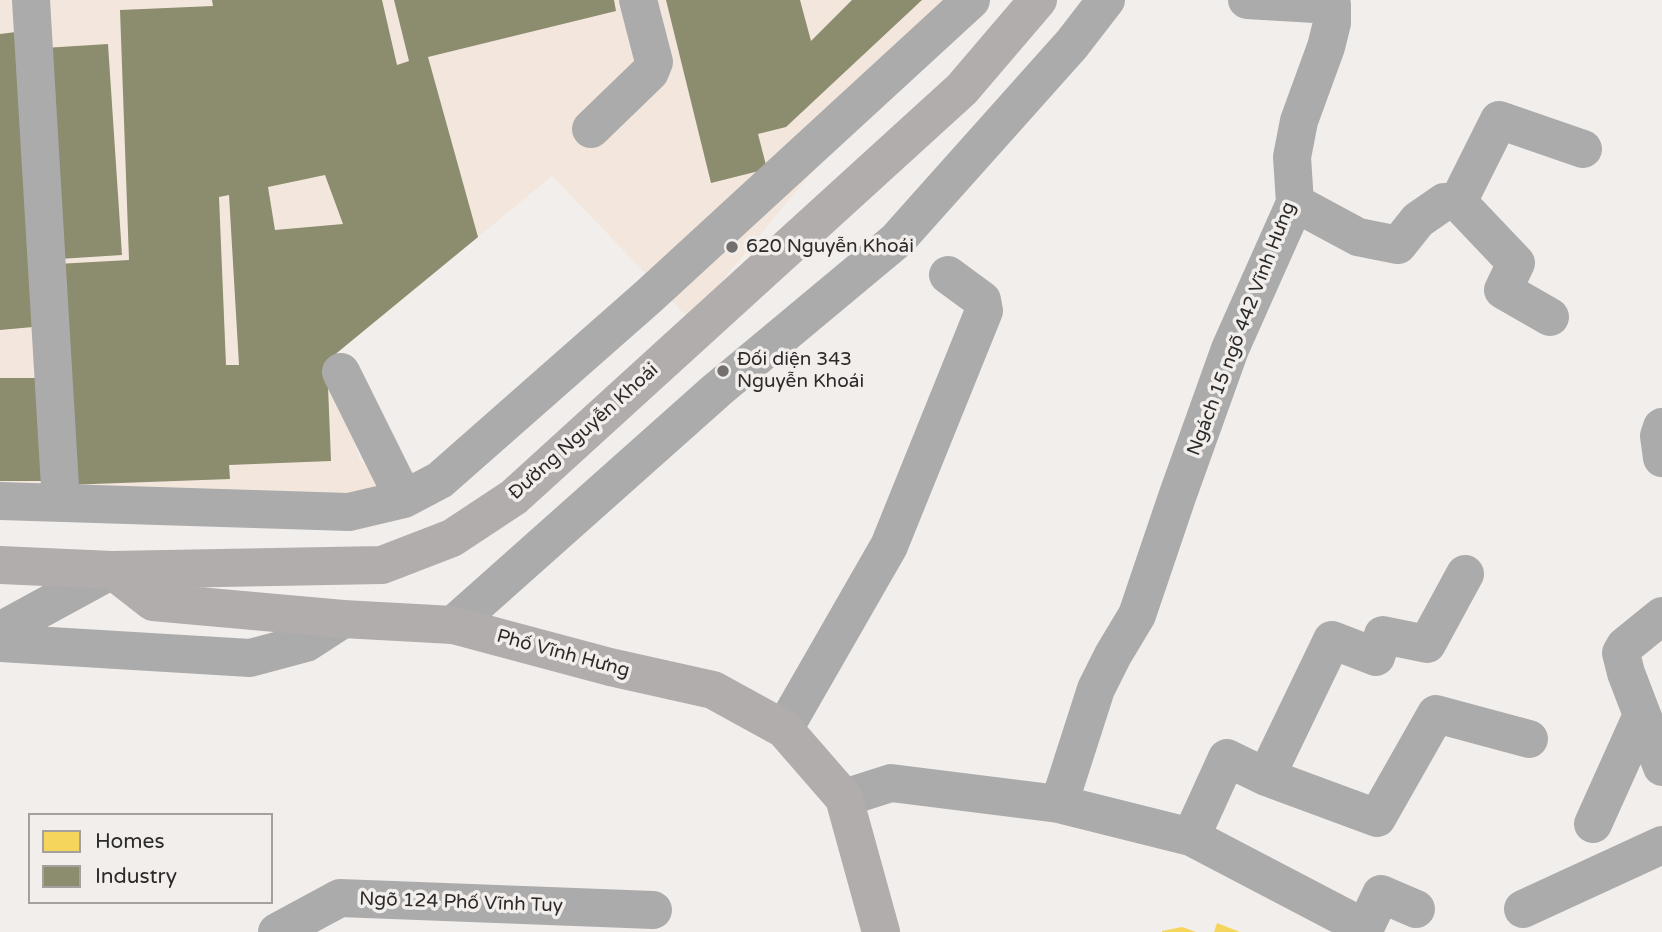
<!DOCTYPE html>
<meta charset="utf-8">
<style>
body{margin:0}
#map{position:relative;width:1662px;height:932px;overflow:hidden;background:#f1eeec;font-family:"Varela Round",sans-serif}
canvas{display:block}
.legend{position:absolute;left:28px;top:813px;width:245px;height:91px;box-sizing:border-box;background:#f2eeeb;border:2px solid #a3a09e;margin:0;padding:9px 12px;list-style:none;font-size:21px;color:#2d2b2a}
.legend li{display:flex;align-items:center;gap:14px;height:35px}
.legend b{width:35px;border:2px solid #a3a09e}
</style>
<div id="map">
<canvas width="1662" height="932"></canvas>
<ul class="legend">
<li><b style="height:19px;background:#f6d55c"></b>Homes</li>
<li><b style="height:19px;background:#8c8c6e"></b>Industry</li>
</ul>
</div>
<script>
const c = document.querySelector('canvas').getContext('2d');
c.lineJoin = 'round';
function fillPath(path, color) {
  c.fillStyle = color;
  c.fill(path, 'evenodd');
}
function toPath(rows) {
  const path = new Path2D();
  for (const r of rows) {
    path.moveTo(r[0], r[1]);
    for (let i = 2; i < r.length; i += 2) path.lineTo(r[i], r[i + 1]);
  }
  return path;
}
function trace(path, color, width, dash) {
  c.strokeStyle = color;
  c.lineWidth = width;
  c.lineCap = dash ? 'butt' : 'round';
  c.setLineDash(dash || []);
  c.stroke(path);
}
function label(font, color, halo, rows, align = 'center') {
  c.font = font + ' "Varela Round",sans-serif';
  c.lineWidth = 7;
  c.setLineDash([]);
  c.textBaseline = 'middle';
  c.strokeStyle = halo;
  c.fillStyle = color;
  for (const [text, x, y, turn = 0] of rows) {
    c.save();
    c.translate(x, y);
    c.rotate((+turn || 0) * Math.PI / 180);
    c.textAlign = isNaN(turn) ? turn : align;
    if (halo) c.strokeText(text, 0, 0);
    c.fillText(text, 0, 0);
    c.restore();
  }
}
const industrial = toPath([
 [0,0,954,0,690,320,552,176,328,361,360,460,404,499,0,501]
]);
const homes = toPath([
 [1217,923,1240,932,1214,932],
 [1182,927,1196,932,1162,932,1162,931]
]);
const industry = toPath([
 [212,0,382,0,397,65,409,61,394,0,614,0,616,11,428,57,478,237,327,361,331,461,229,465,230,479,66,485,57,264,129,260,120,10,213,6],
 [325,175,343,224,275,230,268,187],
 [229,195,239,365,226,365,219,197],
 [666,0,800,0,811,41,852,0,922,0,786,127,758,134,767,169,711,183],
 [16,32,44,326,0,330,0,34],
 [108,44,122,255,59,259,44,48],
 [0,378,41,378,41,481,0,481]
]);
const minor = toPath([
 [31,0,61,503],
 [591,129,650,72,654,62,638,0],
 [1458,202,1499,120,1583,149],
 [1295,203,1358,237,1398,245,1418,220,1444,202,1458,202,1516,263,1503,290,1550,317],
 [341,372,404,499],
 [1662,427,1659,436,1662,458],
 [0,501,349,512,404,499,440,480,649,296,971,0],
 [1662,616,1625,646,1621,653,1626,673,1662,767],
 [453,625,717,390,897,240,1072,44,1106,0],
 [0,631,112,570],
 [0,643,250,658,306,643,343,619],
 [784,729,889,546,984,311,982,300,948,275],
 [1266,777,1332,640,1376,657,1383,635,1427,644,1465,574],
 [844,798,891,783,1059,804,1191,837,1365,928,1381,894,1416,909],
 [1059,804,1096,689,1113,655,1137,615,1177,497,1230,349,1295,203,1292,157,1299,121,1326,47,1332,23,1332,5,1247,0],
 [1593,824,1642,715],
 [1191,837,1227,758,1266,777,1377,818,1436,714,1529,739],
 [1523,909,1662,845],
 [277,932,340,898,653,910]
]);
const major = toPath([
 [0,565,112,570,382,565,452,538,514,497,962,89,1038,0],
 [112,570,153,602,343,619,453,625,610,667,713,690,784,729,844,798,881,932]
]);
const markers = [
 [732,247,7,"#726f6e"],
 [723,371,7,"#726f6e"]
];
const poiNames = [
 ["620 Nguyễn Khoái",746,247],
 ["Đối diện 343",737,360],
 ["Nguyễn Khoái",737,382]
];
const streetNames = [
 ["Ngách 15 ngõ 442 Vĩnh Hưng",1242,329,-69],
 ["Đường Nguyễn Khoái",584,432,-42],
 ["Phố Vĩnh Hưng",563,654,15],
 ["Ngõ 124 Phố Vĩnh Tuy",461,903,2]
];
fillPath(industrial, '#f3e7dd');
fillPath(homes, '#f6d55c');
fillPath(industry, '#8c8c6e');
trace(minor, '#acabab', 38);
trace(major, '#b0adac', 38);
for (const [x, y, r, color] of markers) {
  const dot = new Path2D();
  dot.arc(x, y, r, 0, 2 * Math.PI);
  c.fillStyle = color;
  c.fill(dot);
  trace(dot, '#f2eeeb', 2.5);
}
label('19px', '#2d2b2a', '#f2eeeb', poiNames, 'left');
label('19px', '#2d2b2a', '#f2eeeb', streetNames);
</script>
